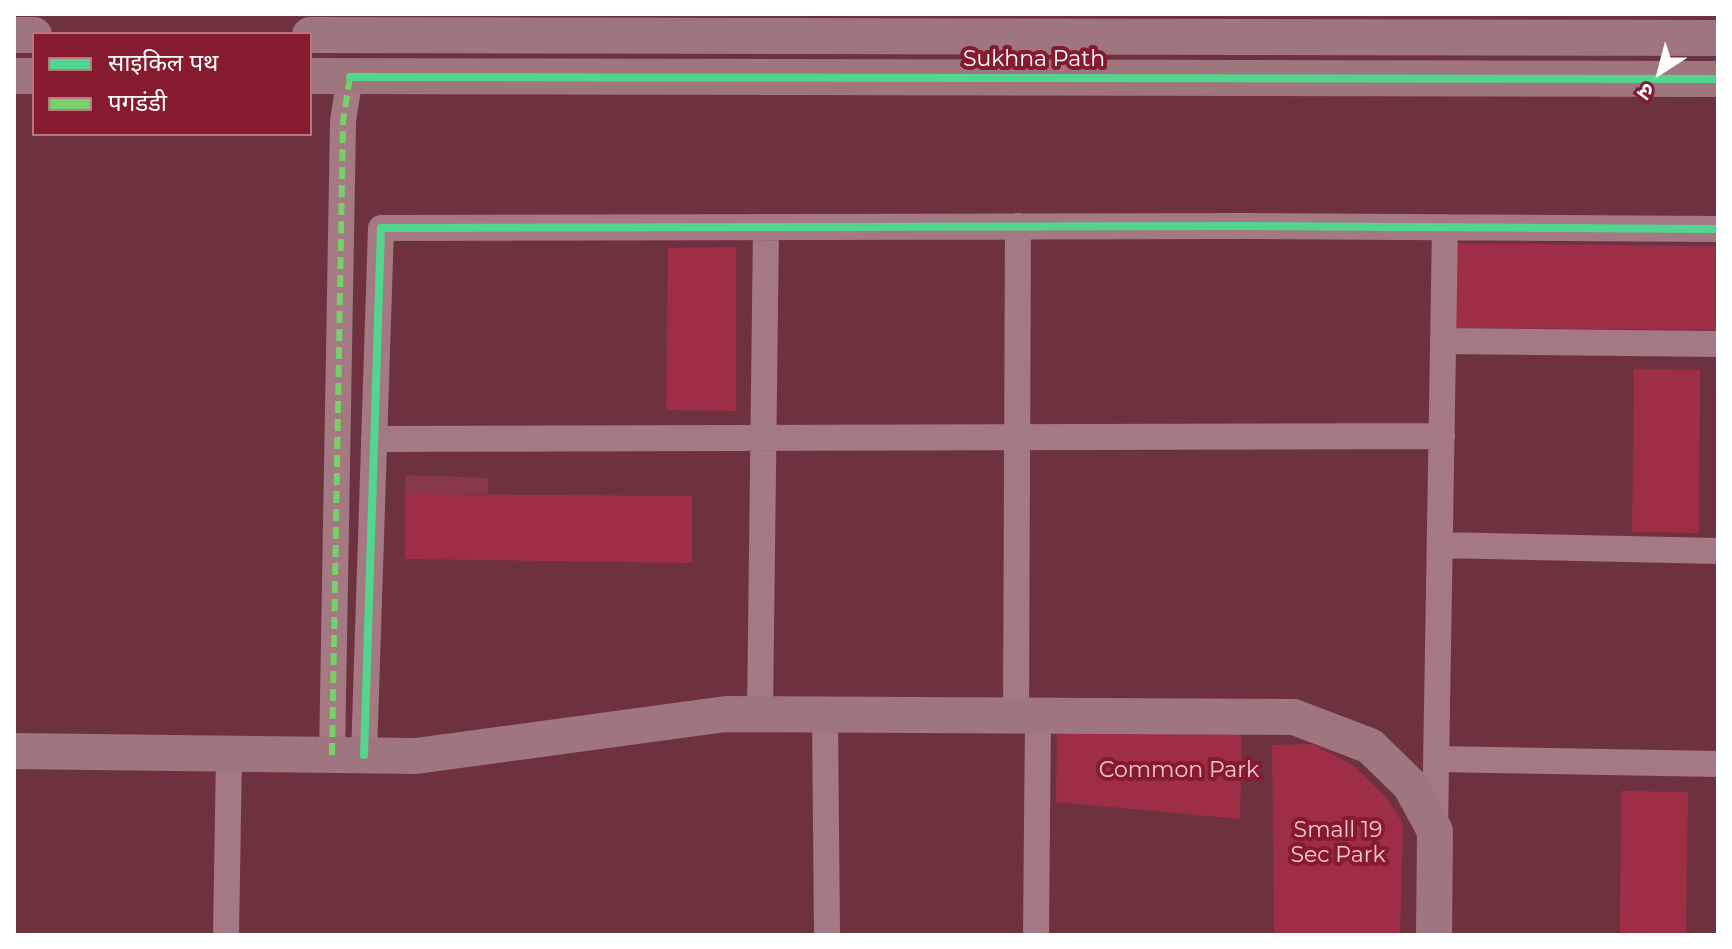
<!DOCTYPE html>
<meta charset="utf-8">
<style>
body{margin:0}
#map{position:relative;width:1732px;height:949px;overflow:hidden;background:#6e323e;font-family:Montserrat,"Noto Sans Devanagari",sans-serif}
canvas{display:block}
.frame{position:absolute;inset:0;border:16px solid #fff;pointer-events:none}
.legend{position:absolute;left:32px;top:32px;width:280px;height:104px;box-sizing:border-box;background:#861a2f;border:2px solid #b67682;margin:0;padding:10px 14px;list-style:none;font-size:24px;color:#fff}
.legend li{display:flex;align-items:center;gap:16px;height:40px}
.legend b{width:40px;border:2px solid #b67682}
.north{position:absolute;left:1620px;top:32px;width:80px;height:80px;-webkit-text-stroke:6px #861a2f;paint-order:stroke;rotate:216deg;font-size:22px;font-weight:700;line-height:32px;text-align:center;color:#fff}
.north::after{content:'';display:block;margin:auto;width:28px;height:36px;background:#fff;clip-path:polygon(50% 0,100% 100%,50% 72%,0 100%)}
</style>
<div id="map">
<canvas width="1732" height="949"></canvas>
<div class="frame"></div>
<ul class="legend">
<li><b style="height:10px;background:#53d58f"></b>साइकिल पथ</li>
<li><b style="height:10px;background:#78d068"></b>पगडंडी</li>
</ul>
<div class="north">उ</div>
</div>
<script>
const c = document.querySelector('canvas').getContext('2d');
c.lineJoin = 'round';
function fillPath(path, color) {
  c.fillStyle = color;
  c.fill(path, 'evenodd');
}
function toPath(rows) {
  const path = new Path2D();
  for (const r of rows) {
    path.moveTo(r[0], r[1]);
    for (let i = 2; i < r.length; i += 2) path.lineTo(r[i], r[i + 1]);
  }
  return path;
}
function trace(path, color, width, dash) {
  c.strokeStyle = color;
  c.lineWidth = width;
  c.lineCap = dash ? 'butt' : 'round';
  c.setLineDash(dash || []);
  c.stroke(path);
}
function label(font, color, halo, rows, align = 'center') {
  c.font = font + ' Montserrat,sans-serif';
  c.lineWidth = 8;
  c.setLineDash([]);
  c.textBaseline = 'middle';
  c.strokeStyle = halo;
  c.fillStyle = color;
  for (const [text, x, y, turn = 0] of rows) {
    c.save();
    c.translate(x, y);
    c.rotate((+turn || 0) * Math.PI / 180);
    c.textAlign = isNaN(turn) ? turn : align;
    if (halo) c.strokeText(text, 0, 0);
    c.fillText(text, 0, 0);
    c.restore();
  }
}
const green = toPath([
 [1452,243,1718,246,1718,330,1456,328],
 [736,247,736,411,666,410,668,248],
 [1634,369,1700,370,1699,533,1632,532],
 [405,494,692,496,692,563,405,559],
 [1057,725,1242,730,1240,819,1056,802],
 [1313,744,1354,766,1387,798,1403,824,1400,935,1274,933,1272,745],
 [1621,791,1688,792,1686,935,1620,935]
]);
const water = toPath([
 [406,475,488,478,488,494,405,494]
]);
const street = toPath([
 [1443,341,1718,344],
 [374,439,1442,436],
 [1440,545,1718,551],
 [760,714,766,227],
 [825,715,827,935],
 [1016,716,1018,226],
 [332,755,343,121,350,77],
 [364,755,381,228,1246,226,1718,229],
 [1436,759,1718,764],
 [1435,827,1445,227],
 [226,935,229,754],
 [1036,935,1038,716]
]);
const secondary = toPath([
 [14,35,34,35],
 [310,35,1718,38],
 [14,76,34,76],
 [310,76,1718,79],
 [14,751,416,756,726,714,1294,717,1370,746,1410,785,1435,831,1434,935]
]);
const quiet = toPath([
 [332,755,343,121,350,77]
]);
const cycleway = toPath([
 [350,77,1718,79],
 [364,755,381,228,1246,226,1718,229]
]);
const streetNames = [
 ["Sukhna Path",1034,60]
];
const parkNames = [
 ["Common Park",1179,771],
 ["Small 19",1338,831],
 ["Sec Park",1338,856]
];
fillPath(green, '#9d2e45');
fillPath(water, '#873948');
trace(street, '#a47982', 26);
trace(secondary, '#9f757e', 36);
trace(quiet, '#78d068', 6, [12, 6]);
trace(cycleway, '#53d58f', 8);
label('22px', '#fff', '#861a2f', streetNames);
label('22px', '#f9c7d1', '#861a2f', parkNames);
</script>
